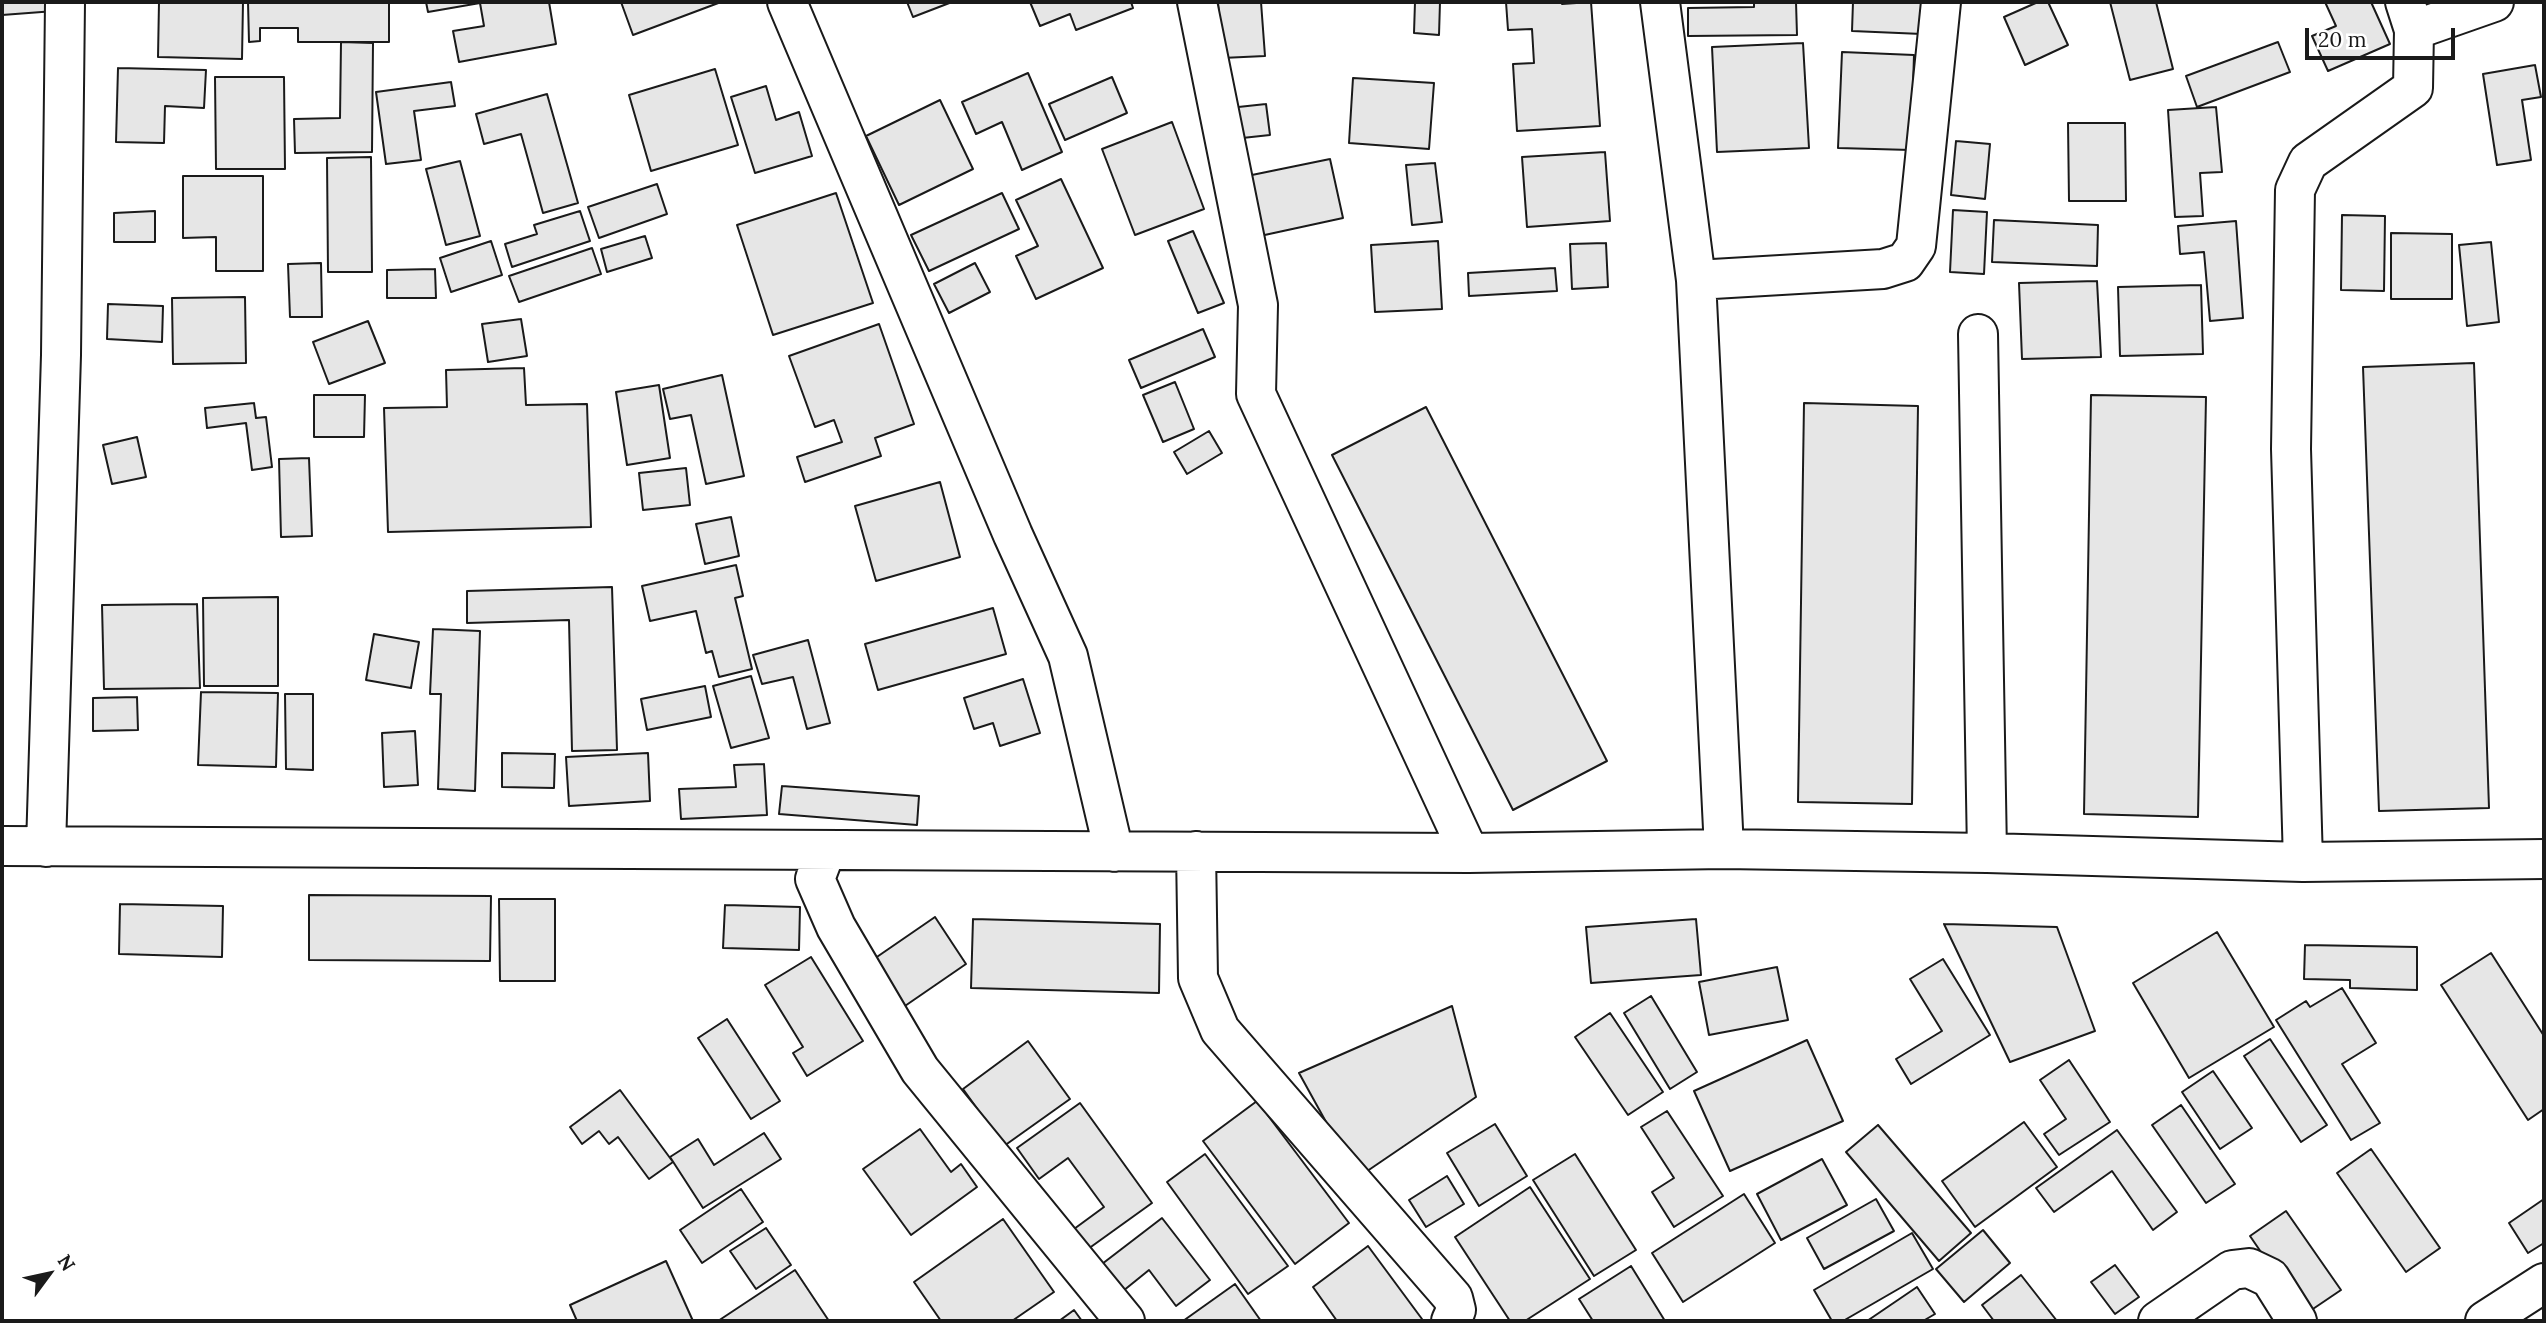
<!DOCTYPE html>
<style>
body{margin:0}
#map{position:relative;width:2546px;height:1323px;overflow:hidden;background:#fff;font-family:Lora,serif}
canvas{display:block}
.frame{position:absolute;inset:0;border:4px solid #1a1a1a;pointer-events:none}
.north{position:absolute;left:14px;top:1239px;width:70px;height:70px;-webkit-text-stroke:5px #fff;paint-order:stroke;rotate:57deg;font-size:19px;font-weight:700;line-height:28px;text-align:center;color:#1a1a1a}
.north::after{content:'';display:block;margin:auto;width:24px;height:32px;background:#1a1a1a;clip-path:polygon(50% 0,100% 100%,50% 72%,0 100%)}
.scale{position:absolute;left:2305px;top:28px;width:150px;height:32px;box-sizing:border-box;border:4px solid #1a1a1a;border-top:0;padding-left:9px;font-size:21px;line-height:24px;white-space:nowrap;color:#1a1a1a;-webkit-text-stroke:5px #fff;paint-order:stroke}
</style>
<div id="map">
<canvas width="2546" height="1323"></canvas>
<div class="frame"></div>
<div class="north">N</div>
<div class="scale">20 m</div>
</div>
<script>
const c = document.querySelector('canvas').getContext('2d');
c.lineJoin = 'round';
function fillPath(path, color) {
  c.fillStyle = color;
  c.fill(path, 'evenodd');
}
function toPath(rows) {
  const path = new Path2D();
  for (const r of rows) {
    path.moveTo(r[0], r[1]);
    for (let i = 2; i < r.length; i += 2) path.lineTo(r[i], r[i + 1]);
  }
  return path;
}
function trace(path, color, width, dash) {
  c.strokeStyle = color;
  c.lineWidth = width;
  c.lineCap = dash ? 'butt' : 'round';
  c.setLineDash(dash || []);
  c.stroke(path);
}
const building = toPath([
 [2,2,55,2,55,11,2,15,2,2],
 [159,2,243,2,242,59,158,57,159,2],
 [248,2,389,2,389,42,298,42,298,28,260,28,260,41,249,42,248,2],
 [426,2,549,2,556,44,459,62,453,31,484,26,480,3,428,12,426,2],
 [621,2,721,2,633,35,621,2],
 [907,2,952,2,913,17,907,2],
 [1030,2,1131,2,1133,8,1076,30,1070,14,1040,26,1030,2],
 [1218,2,1261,2,1265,56,1222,58,1218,2],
 [1415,2,1440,2,1439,35,1414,33,1415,2],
 [1506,2,1562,2,1562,4,1591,2,1600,126,1517,131,1513,64,1534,63,1532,29,1508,30,1506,2],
 [1754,2,1796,2,1797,35,1688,36,1688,8,1754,7,1754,2],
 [1853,2,1923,2,1922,34,1852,31,1853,2],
 [2038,2,2048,2,2068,45,2025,65,2004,17,2038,2],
 [2110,2,2156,2,2173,69,2130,80,2110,2],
 [2325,2,2371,2,2390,44,2328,71,2312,36,2336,26,2325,2],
 [341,42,373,43,372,152,295,153,294,119,340,118,341,42],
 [2278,42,2290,72,2197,107,2186,76,2278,42],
 [1803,43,1809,148,1717,152,1712,47,1803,43],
 [1842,52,1914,55,1911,150,1838,148,1842,52],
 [2535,65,2541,97,2522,100,2531,160,2497,165,2483,74,2535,65],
 [118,68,206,70,204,108,165,106,164,143,116,142,118,68],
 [715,69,738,145,651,171,629,95,715,69],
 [1028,73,1062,152,1022,170,1002,122,976,134,962,102,1028,73],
 [215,77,284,77,285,169,216,169,215,77],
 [1112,77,1127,113,1065,140,1049,104,1112,77],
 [1353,78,1434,83,1429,149,1349,143,1353,78],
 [451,82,455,106,414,111,421,160,386,164,376,92,451,82],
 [766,86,776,120,799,112,812,156,755,173,731,97,766,86],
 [547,94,578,203,543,213,521,134,484,144,476,114,547,94],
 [940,100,973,169,899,205,866,136,940,100],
 [1266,104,1270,135,1233,139,1229,108,1266,104],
 [2216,107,2222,172,2200,173,2203,216,2175,217,2168,110,2216,107],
 [1172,122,1204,209,1135,235,1102,149,1172,122],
 [2068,123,2125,123,2126,201,2069,201,2068,123],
 [1956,141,1990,144,1985,199,1951,195,1956,141],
 [1605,152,1610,221,1527,227,1522,157,1605,152],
 [371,157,372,272,328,272,327,158,371,157],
 [1330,159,1343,218,1260,236,1247,176,1330,159],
 [460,161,480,236,446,245,426,169,460,161],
 [1435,163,1442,222,1412,225,1406,165,1435,163],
 [183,176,263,176,263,271,216,271,216,237,183,238,183,176],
 [1061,179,1103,268,1036,299,1016,256,1038,246,1016,200,1061,179],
 [657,184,667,214,599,238,588,207,657,184],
 [836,193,873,303,773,335,737,225,836,193],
 [1002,193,1019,229,929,271,911,235,1002,193],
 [1953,210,1987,212,1984,274,1950,272,1953,210],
 [155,211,155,242,114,242,114,213,155,211],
 [580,211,590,241,512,267,505,244,537,234,534,225,580,211],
 [2342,215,2385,216,2384,291,2341,290,2342,215],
 [1994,220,2098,225,2097,266,1992,262,1994,220],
 [2236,221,2243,318,2210,321,2204,252,2180,254,2178,226,2236,221],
 [1193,231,1224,303,1198,313,1168,241,1193,231],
 [2391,233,2452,234,2452,299,2391,299,2391,233],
 [645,236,652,258,607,272,601,249,645,236],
 [491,241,502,275,451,292,440,258,491,241],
 [1438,241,1442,309,1375,312,1371,245,1438,241],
 [2491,242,2499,322,2467,326,2459,245,2491,242],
 [1606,243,1608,287,1572,289,1570,244,1606,243],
 [592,248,601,274,519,302,509,276,592,248],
 [321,263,322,317,290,317,288,264,321,263],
 [975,263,990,292,949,313,934,284,975,263],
 [1555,268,1557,291,1469,296,1468,273,1555,268],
 [435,269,436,298,387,298,387,270,435,269],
 [2097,281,2101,357,2022,359,2019,283,2097,281],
 [2201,285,2203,354,2120,356,2118,287,2201,285],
 [245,297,246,363,173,364,172,298,245,297],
 [108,304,163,306,162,342,107,339,108,304],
 [521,319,527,356,488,362,482,324,521,319],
 [368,321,385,363,329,384,313,342,368,321],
 [879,324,914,424,875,438,881,456,805,482,797,457,842,442,834,420,815,427,789,356,879,324],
 [1203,329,1215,357,1141,388,1129,360,1203,329],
 [2474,363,2489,808,2379,811,2363,367,2474,363],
 [524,368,526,405,587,404,591,527,388,532,384,408,447,407,446,370,524,368],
 [722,375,744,476,706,484,691,415,670,419,663,389,722,375],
 [1175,382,1194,429,1163,442,1143,395,1175,382],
 [659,385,670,458,627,465,616,392,659,385],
 [314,395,365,395,364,437,314,437,314,395],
 [2091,395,2206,397,2198,817,2084,814,2091,395],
 [254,403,256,418,266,417,272,467,252,470,246,423,207,428,205,408,254,403],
 [1804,403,1918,406,1912,804,1798,802,1804,403],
 [1426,407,1607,761,1513,810,1332,455,1426,407],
 [1209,431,1222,453,1187,474,1174,452,1209,431],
 [137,437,146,477,112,484,103,445,137,437],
 [309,458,312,536,281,537,279,459,309,458],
 [686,468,690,505,643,510,639,473,686,468],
 [940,482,960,557,876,581,855,506,940,482],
 [731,517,739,556,705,564,696,524,731,517],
 [736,565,743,596,735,598,752,669,719,677,712,651,706,653,696,611,650,621,642,586,736,565],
 [612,587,617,750,572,751,569,620,467,623,467,591,612,587],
 [278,597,278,686,204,686,203,598,278,597],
 [197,604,200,688,104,689,102,605,197,604],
 [993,608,1006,654,878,690,865,644,993,608],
 [433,629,480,631,475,791,438,789,441,694,430,694,433,629],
 [374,634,419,642,411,688,366,680,374,634],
 [808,640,830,723,807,729,793,677,762,684,753,655,808,640],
 [751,676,769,738,731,748,713,686,751,676],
 [1023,679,1040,733,1000,746,993,723,974,729,964,698,1023,679],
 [705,686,711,717,647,730,641,699,705,686],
 [201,692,278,693,276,767,198,765,201,692],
 [285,694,313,694,313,770,286,769,285,694],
 [137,697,138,730,93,731,93,698,137,697],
 [415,731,418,785,384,787,382,733,415,731],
 [502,753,555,754,554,788,502,787,502,753],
 [648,753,650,801,569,806,566,757,648,753],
 [764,764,767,815,681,819,679,789,736,787,734,765,764,764],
 [782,786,919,796,917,825,779,814,782,786],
 [309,895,491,896,490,961,309,960,309,895],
 [499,899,555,899,555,981,500,981,499,899],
 [120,904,223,906,222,957,119,954,120,904],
 [725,905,800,907,799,950,723,948,725,905],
 [935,917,966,964,902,1008,871,961,935,917],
 [973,919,1160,924,1159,993,971,988,973,919],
 [1696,919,1701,975,1591,983,1586,927,1696,919],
 [1944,924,2057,927,2095,1031,2010,1062,1944,924],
 [2217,932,2274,1027,2189,1078,2133,983,2217,932],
 [2305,945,2417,947,2417,990,2350,988,2350,980,2304,979,2305,945],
 [2491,953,2544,1036,2544,1109,2528,1120,2441,985,2491,953],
 [811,957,863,1041,807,1076,793,1053,803,1047,765,985,811,957],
 [1943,959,1990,1035,1911,1084,1896,1059,1942,1031,1910,979,1943,959],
 [1777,967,1788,1020,1709,1035,1699,982,1777,967],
 [2342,988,2376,1043,2342,1064,2380,1123,2351,1140,2276,1020,2306,1001,2310,1007,2342,988],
 [1651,996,1697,1072,1670,1089,1624,1013,1651,996],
 [1452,1006,1476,1097,1357,1178,1299,1073,1452,1006],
 [1610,1013,1663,1092,1628,1115,1575,1037,1610,1013],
 [727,1019,780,1101,751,1119,698,1038,727,1019],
 [2270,1039,2327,1125,2301,1142,2244,1056,2270,1039],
 [1807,1040,1843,1121,1730,1171,1694,1091,1807,1040],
 [1028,1041,1070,1099,1004,1146,963,1089,1028,1041],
 [2069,1060,2110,1122,2059,1155,2044,1134,2066,1119,2040,1080,2069,1060],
 [2213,1071,2252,1128,2220,1149,2182,1092,2213,1071],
 [620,1090,673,1162,649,1179,618,1137,609,1144,599,1131,582,1144,570,1127,620,1090],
 [1257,1101,1349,1223,1295,1264,1203,1141,1257,1101],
 [1080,1103,1152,1203,1088,1249,1074,1229,1104,1207,1068,1158,1039,1179,1017,1148,1080,1103],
 [2181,1105,2235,1184,2206,1203,2152,1125,2181,1105],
 [1667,1111,1723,1196,1674,1227,1652,1192,1674,1178,1641,1127,1667,1111],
 [2024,1122,2057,1167,1975,1227,1942,1181,2024,1122],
 [1495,1124,1527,1176,1479,1206,1447,1153,1495,1124],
 [1878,1125,1971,1233,1939,1261,1846,1152,1878,1125],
 [920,1129,951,1172,961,1164,977,1187,911,1235,863,1169,920,1129],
 [2117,1130,2177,1212,2153,1230,2112,1171,2054,1212,2036,1188,2117,1130],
 [764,1133,781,1159,703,1208,670,1157,698,1139,714,1165,764,1133],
 [2371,1149,2440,1248,2406,1272,2337,1173,2371,1149],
 [1205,1154,1288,1266,1248,1294,1167,1182,1205,1154],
 [1575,1154,1636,1250,1594,1276,1533,1180,1575,1154],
 [1822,1159,1847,1205,1781,1240,1757,1194,1822,1159],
 [1447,1176,1464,1204,1426,1227,1409,1200,1447,1176],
 [1530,1187,1590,1279,1525,1321,1510,1321,1455,1237,1530,1187],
 [741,1189,763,1222,702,1263,680,1230,741,1189],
 [1744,1194,1775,1243,1683,1302,1652,1253,1744,1194],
 [1876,1199,1894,1231,1824,1269,1807,1238,1876,1199],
 [2544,1199,2544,1243,2528,1253,2509,1223,2544,1199],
 [2286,1211,2341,1290,2304,1315,2250,1236,2286,1211],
 [1162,1218,1210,1280,1176,1306,1149,1270,1123,1291,1102,1264,1162,1218],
 [1003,1219,1054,1292,1012,1321,941,1321,914,1282,1003,1219],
 [766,1228,791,1265,756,1289,730,1251,766,1228],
 [1983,1230,2010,1263,1964,1302,1936,1269,1983,1230],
 [1912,1233,1933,1269,1843,1321,1832,1321,1814,1290,1912,1233],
 [1368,1246,1422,1319,1418,1321,1337,1321,1313,1287,1368,1246],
 [666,1261,693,1321,577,1321,570,1305,666,1261],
 [2115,1265,2139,1297,2115,1314,2091,1282,2115,1265],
 [1631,1266,1665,1321,1593,1321,1579,1299,1631,1266],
 [795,1270,829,1321,718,1321,795,1270],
 [2021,1275,2057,1321,1994,1321,1982,1305,2021,1275],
 [1235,1284,1261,1321,1183,1321,1235,1284],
 [1917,1287,1935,1314,1923,1321,1867,1321,1917,1287],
 [1074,1310,1082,1321,1059,1321,1074,1310]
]);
const minor = toPath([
 [787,2,1013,535,1068,656,1114,852],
 [1197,2,1258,305,1256,394,1469,853],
 [1660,2,1696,280,1724,849],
 [2414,30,2494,2],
 [1696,280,1883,269,1905,262,1916,246,1941,2],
 [1978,334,1987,853],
 [2,846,1469,853,1724,849,1987,853,2303,862,2544,859],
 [46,847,61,355,65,2],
 [826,850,815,879,836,927,920,1070,1125,1321],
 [1196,851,1198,978,1220,1030,1453,1298,1456,1310,1451,1321],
 [2303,862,2291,449,2295,190,2308,162,2413,88,2414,30,2405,2],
 [2158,1321,2232,1270,2249,1268,2270,1278,2297,1321],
 [2485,1321,2544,1283]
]);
fillPath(building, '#e6e6e6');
trace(building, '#1a1a1a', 2);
trace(minor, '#1a1a1a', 42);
trace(minor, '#fff', 38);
</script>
